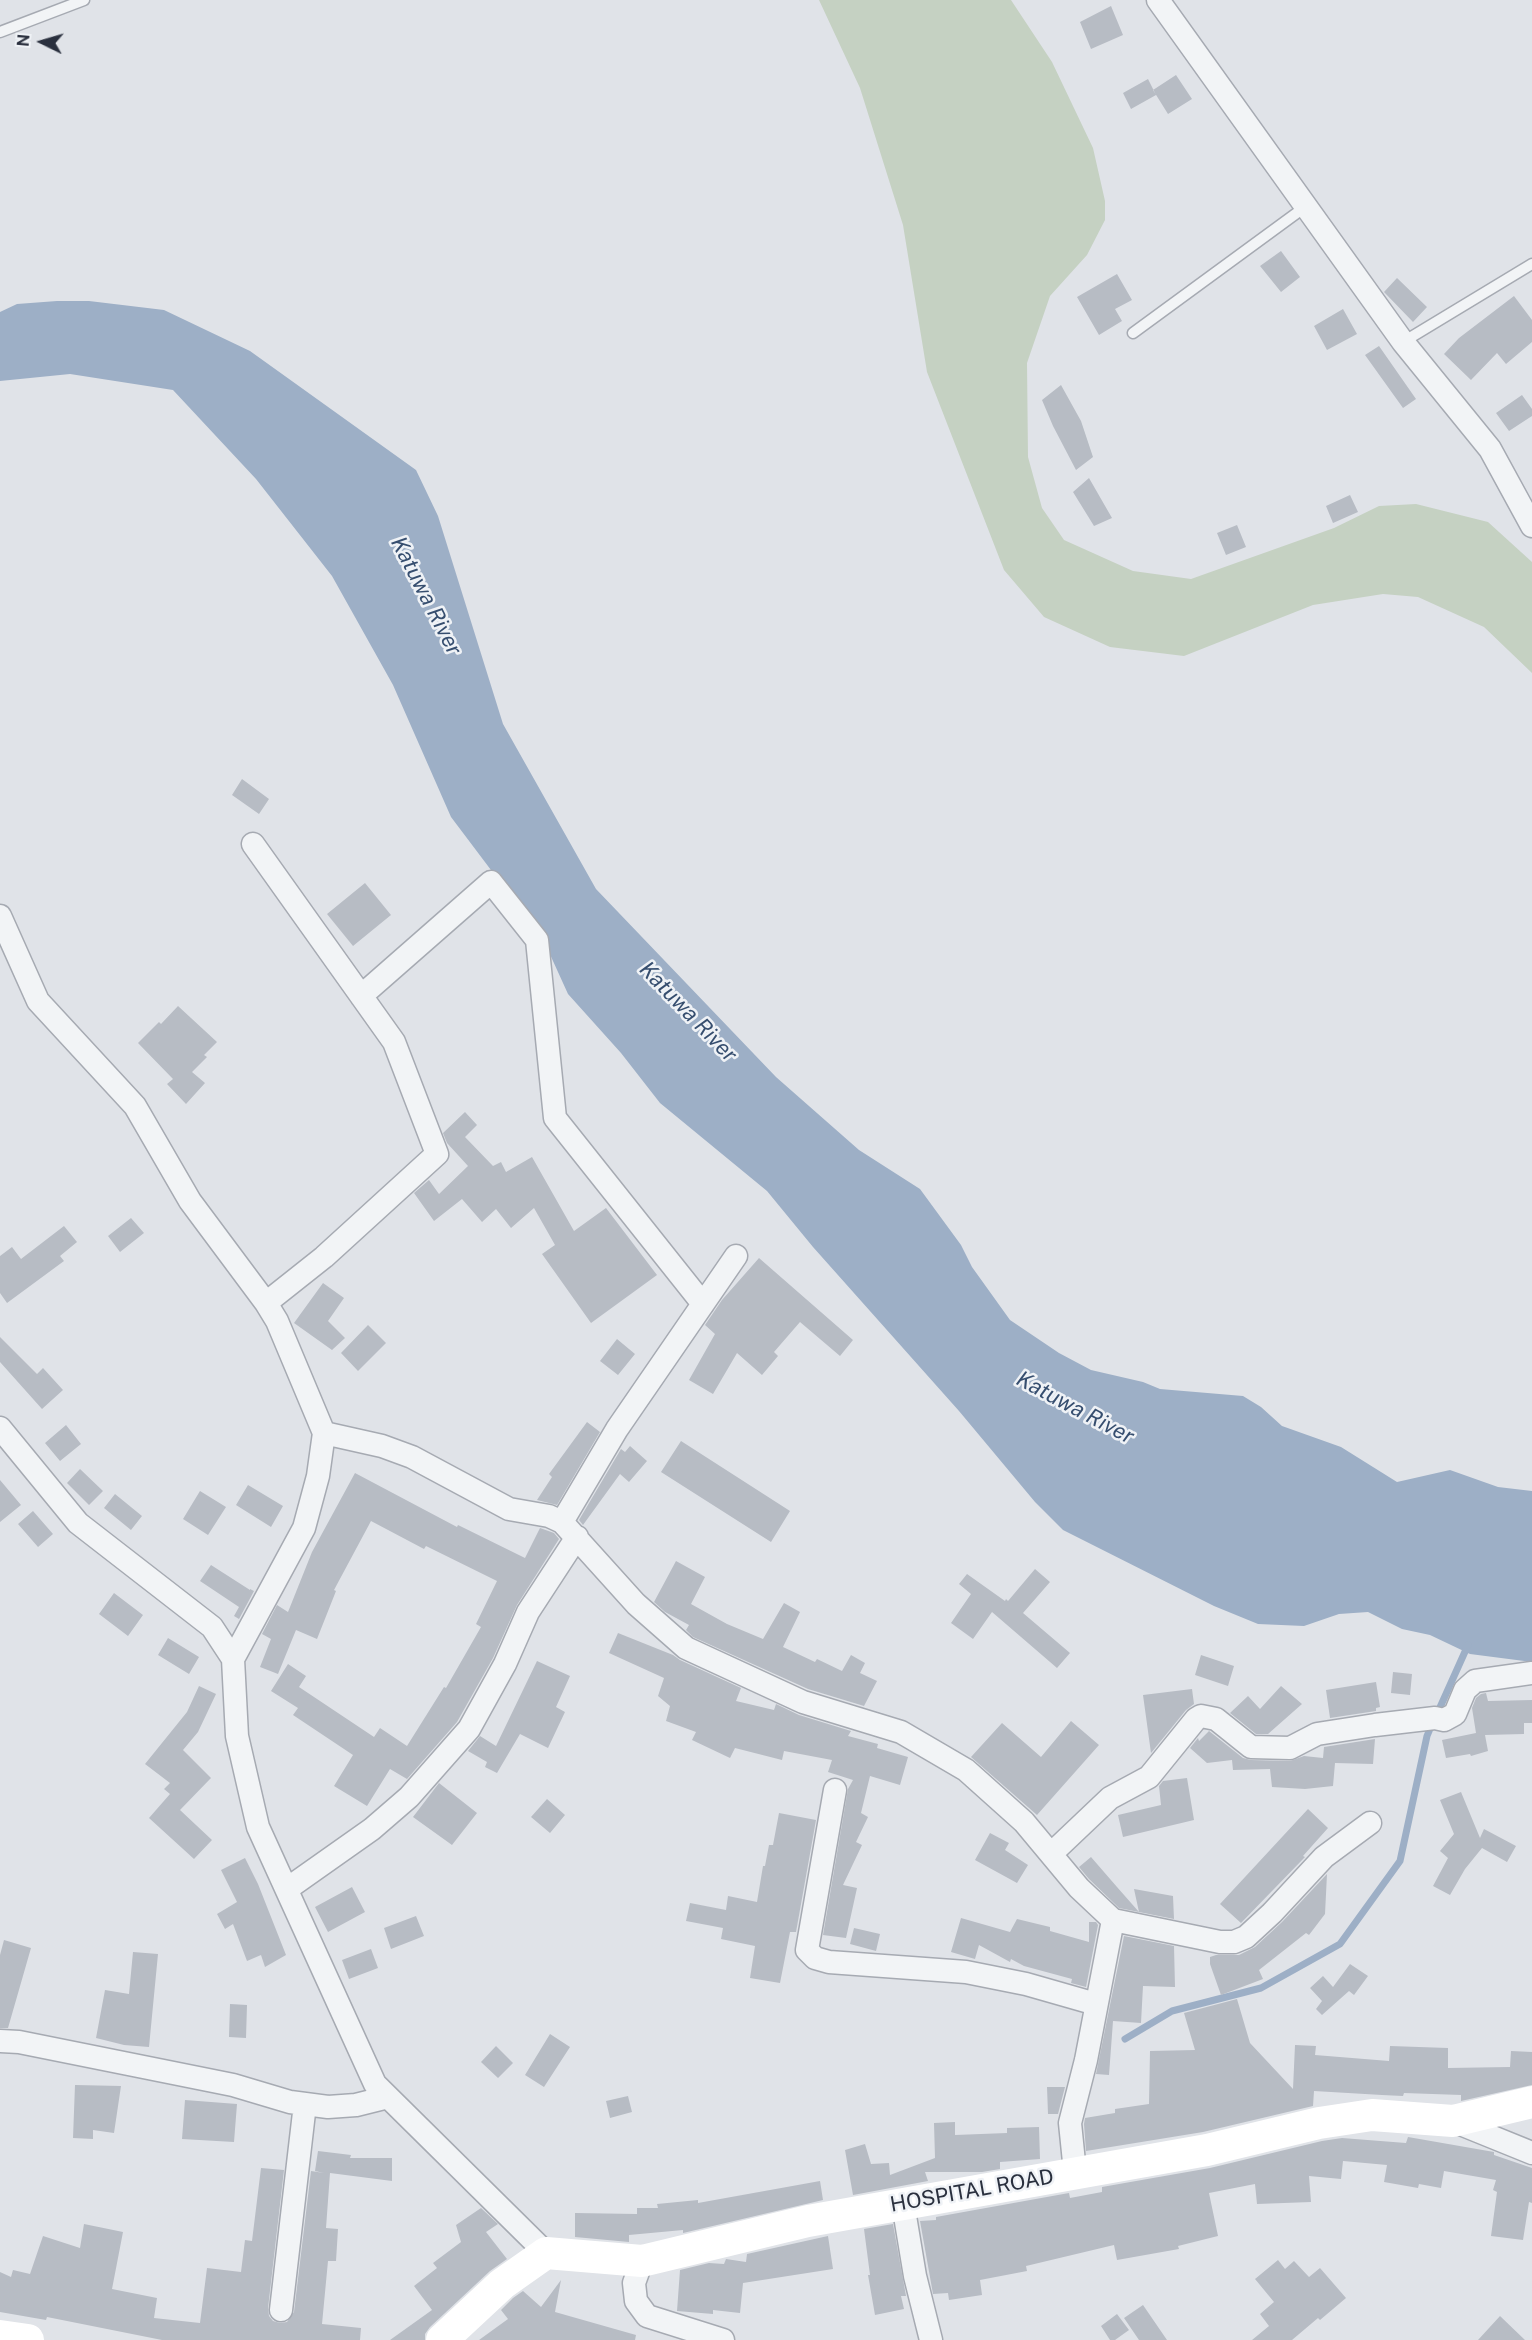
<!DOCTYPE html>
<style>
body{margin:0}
#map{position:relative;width:1532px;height:2340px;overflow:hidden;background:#e0e3e8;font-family:"Public Sans",sans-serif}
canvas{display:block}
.north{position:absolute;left:12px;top:12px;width:60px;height:60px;-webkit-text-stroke:4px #eff2f6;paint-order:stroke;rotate:275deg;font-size:16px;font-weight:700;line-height:24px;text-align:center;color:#2a303e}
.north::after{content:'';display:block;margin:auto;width:21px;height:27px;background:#2a303e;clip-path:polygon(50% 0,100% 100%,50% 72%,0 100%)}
</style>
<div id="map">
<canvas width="1532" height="2340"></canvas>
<div class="north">N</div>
</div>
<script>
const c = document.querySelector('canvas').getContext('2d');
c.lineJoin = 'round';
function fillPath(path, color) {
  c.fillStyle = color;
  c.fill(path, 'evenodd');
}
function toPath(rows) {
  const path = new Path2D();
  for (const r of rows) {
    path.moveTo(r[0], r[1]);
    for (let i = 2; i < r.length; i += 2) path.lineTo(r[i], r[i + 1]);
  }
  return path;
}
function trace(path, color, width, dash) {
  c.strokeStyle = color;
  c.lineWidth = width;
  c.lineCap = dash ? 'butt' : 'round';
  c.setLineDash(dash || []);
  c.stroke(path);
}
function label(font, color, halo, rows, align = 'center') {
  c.font = font + ' "Public Sans",sans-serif';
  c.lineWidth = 5;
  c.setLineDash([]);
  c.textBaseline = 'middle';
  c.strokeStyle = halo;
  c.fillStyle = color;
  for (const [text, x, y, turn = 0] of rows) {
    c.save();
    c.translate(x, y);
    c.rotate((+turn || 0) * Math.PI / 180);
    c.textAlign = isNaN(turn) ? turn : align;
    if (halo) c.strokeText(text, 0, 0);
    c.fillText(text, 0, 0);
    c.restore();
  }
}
const green = toPath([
 [819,0,1011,0,1052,62,1093,148,1105,201,1105,220,1087,255,1050,296,1027,363,1028,457,1042,508,1064,540,1133,571,1191,579,1334,528,1379,506,1416,504,1488,522,1532,562,1532,673,1484,627,1418,597,1383,594,1313,605,1184,656,1110,647,1044,617,1004,570,927,372,903,225,860,88]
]);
const water = toPath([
 [57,301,89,301,164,310,250,351,416,470,438,516,503,724,596,889,776,1077,859,1150,920,1189,961,1245,972,1267,1010,1320,1059,1353,1091,1370,1143,1382,1160,1389,1243,1396,1261,1407,1282,1426,1341,1447,1397,1482,1450,1470,1498,1487,1532,1491,1532,1662,1470,1654,1430,1635,1402,1629,1368,1612,1339,1614,1304,1626,1258,1624,1214,1606,1063,1530,1035,1502,959,1411,813,1247,767,1191,660,1103,621,1053,568,994,543,939,451,817,393,685,332,576,256,479,173,390,70,374,0,381,0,312,17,304]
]);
const stream = toPath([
 [1437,1714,1468,1645],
 [1125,2039,1172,2011,1261,1988,1340,1944,1400,1861,1427,1736,1432,1724]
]);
const building = toPath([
 [1111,6,1123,35,1091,49,1080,22],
 [1176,75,1192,99,1168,114,1153,90],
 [1148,79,1156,95,1131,109,1123,93],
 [1281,251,1300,277,1281,292,1260,266],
 [1117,274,1132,300,1115,309,1122,321,1099,335,1077,297],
 [1397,278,1427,307,1413,322,1384,292],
 [1514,296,1532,320,1532,342,1506,364,1497,353,1471,380,1444,354,1459,338],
 [1343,309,1357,334,1327,350,1314,326],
 [1379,346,1416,399,1403,408,1365,355],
 [1061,385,1081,421,1093,457,1076,470,1053,426,1042,400],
 [1522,395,1532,409,1532,416,1509,431,1496,413],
 [1089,478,1112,518,1094,526,1073,492],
 [1350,495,1358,512,1333,523,1326,506],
 [1237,525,1246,547,1226,555,1217,533],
 [242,779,269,799,259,814,232,795],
 [365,883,391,915,353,946,327,914],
 [178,1006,217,1042,204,1055,207,1057,192,1072,205,1083,186,1104,167,1084,173,1079,138,1043,159,1022,161,1024],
 [465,1112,477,1125,465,1137,493,1166,501,1162,506,1172,532,1157,574,1231,606,1208,657,1275,591,1323,542,1254,555,1245,534,1208,511,1228,496,1209,482,1222,462,1199,434,1221,414,1193,429,1180,439,1194,468,1166,447,1143,443,1133],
 [131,1218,144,1233,120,1252,108,1236],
 [64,1226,77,1242,60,1256,64,1261,7,1303,0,1293,0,1256,12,1247,21,1259],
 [759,1258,853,1340,840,1356,800,1322,774,1352,778,1356,762,1375,737,1353,713,1394,689,1380,715,1334,705,1325,722,1300],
 [323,1283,344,1298,328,1321,345,1338,332,1350,294,1323],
 [368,1325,386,1343,358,1371,341,1353],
 [0,1337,37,1374,43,1368,63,1390,42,1409,0,1362],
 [617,1339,635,1354,618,1375,600,1361],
 [587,1422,600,1432,557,1505,537,1500,552,1477,549,1474],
 [66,1425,81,1444,60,1461,45,1443],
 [681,1441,790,1511,771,1542,661,1472],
 [630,1446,647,1461,629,1482,620,1474,583,1525,579,1520,621,1449,625,1452],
 [80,1469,103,1491,89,1505,67,1483],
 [355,1473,457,1527,458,1525,525,1558,540,1528,554,1533,559,1539,517,1605,493,1658,457,1722,407,1779,390,1769,367,1806,334,1786,353,1755,293,1715,298,1708,271,1691,288,1664,306,1676,299,1687,374,1737,380,1728,407,1746,444,1687,446,1688,481,1627,476,1624,497,1581,426,1546,424,1549,371,1521,334,1590,336,1591,317,1639,296,1630,278,1674,260,1667,271,1639,262,1634,277,1605,288,1612,312,1552],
 [0,1480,21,1505,0,1522],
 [248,1485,283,1506,271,1527,236,1505],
 [200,1491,226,1507,208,1535,183,1519],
 [115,1494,142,1516,131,1530,104,1508],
 [33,1511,53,1534,38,1547,18,1524],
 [676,1561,705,1577,691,1604,727,1624,763,1639,784,1603,800,1612,783,1647,815,1662,817,1659,842,1671,851,1655,865,1663,860,1673,877,1681,864,1706,808,1689,693,1637,686,1630,689,1625,665,1612,654,1602],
 [211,1565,250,1590,250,1589,254,1591,239,1619,234,1616,239,1607,200,1581],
 [1035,1569,1050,1582,1023,1613,1070,1653,1057,1668,992,1612,973,1639,951,1623,971,1594,959,1584,967,1574,1005,1601,1006,1599,1008,1601],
 [114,1593,143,1615,128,1636,99,1614],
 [618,1633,673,1655,680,1660,741,1688,736,1701,774,1710,776,1704,799,1715,851,1731,848,1736,878,1744,877,1748,908,1757,900,1785,870,1776,861,1813,868,1817,856,1842,862,1845,843,1885,857,1888,846,1938,823,1935,848,1789,853,1780,828,1772,832,1760,784,1751,782,1760,735,1748,730,1758,692,1740,696,1732,666,1721,670,1706,658,1696,664,1678,609,1653],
 [168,1638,199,1657,189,1674,158,1655],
 [1201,1655,1234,1666,1228,1686,1195,1675],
 [537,1661,570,1676,556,1707,565,1712,548,1748,520,1734,497,1773,485,1767,487,1762,468,1751,480,1736,496,1746],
 [1393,1672,1412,1674,1410,1695,1391,1693],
 [1376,1682,1380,1707,1376,1708,1376,1711,1330,1718,1326,1690],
 [199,1686,216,1694,198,1732,183,1750,211,1778,180,1810,212,1840,194,1859,149,1818,170,1794,164,1789,170,1783,145,1764,187,1712],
 [1281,1686,1302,1704,1268,1734,1256,1734,1230,1713,1248,1696,1260,1709],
 [1192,1689,1194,1704,1186,1710,1151,1753,1143,1695],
 [1486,1693,1488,1701,1532,1700,1532,1723,1524,1723,1524,1734,1485,1735,1488,1751,1471,1756,1470,1754,1446,1758,1442,1740,1476,1733,1472,1708,1476,1698,1481,1694],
 [1071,1721,1099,1745,1037,1815,971,1757,1002,1723,1041,1757],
 [1209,1731,1243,1758,1251,1760,1290,1761,1304,1756,1323,1758,1324,1747,1375,1739,1373,1764,1335,1763,1333,1786,1305,1789,1272,1787,1270,1769,1233,1770,1232,1760,1207,1763,1190,1748,1198,1738,1199,1741],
 [1187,1778,1194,1820,1123,1837,1118,1815,1161,1805,1159,1786,1163,1781],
 [439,1783,477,1813,452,1845,413,1817],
 [1461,1792,1480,1838,1484,1829,1516,1846,1507,1862,1482,1848,1465,1869,1450,1895,1433,1886,1448,1858,1440,1851,1454,1834,1440,1800],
 [547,1799,565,1815,550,1833,531,1817],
 [1308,1809,1328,1828,1303,1856,1305,1857,1241,1923,1220,1904],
 [779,1813,816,1820,796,1932,790,1932,780,1983,750,1978,755,1946,721,1939,723,1928,686,1921,690,1903,726,1910,728,1896,757,1902,763,1866,765,1866,769,1845,773,1845],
 [990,1833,1009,1843,1005,1850,1028,1865,1017,1883,975,1860],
 [1091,1857,1117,1887,1139,1912,1119,1908,1089,1879,1079,1867],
 [245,1858,258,1884,286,1955,265,1967,261,1955,247,1961,233,1924,225,1929,217,1914,237,1902,221,1870],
 [1327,1874,1325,1914,1309,1935,1306,1933,1259,1970,1263,1979,1221,1995,1210,1964,1210,1957,1216,1955,1239,1955,1255,1947,1282,1922],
 [352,1887,365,1912,328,1932,315,1907],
 [1134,1889,1173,1896,1174,1919,1139,1912],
 [416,1916,424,1936,391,1949,384,1928],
 [961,1918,1010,1932,1017,1919,1050,1927,1050,1931,1089,1942,1089,1922,1096,1922,1098,1925,1086,1987,1071,1983,1072,1979,1024,1966,1011,1959,1010,1962,979,1945,975,1959,951,1952],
 [854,1928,880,1934,876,1951,850,1944],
 [1124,1936,1174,1946,1175,1987,1143,1986,1141,2023,1113,2021,1109,2075,1096,2074],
 [4,1940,31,1948,8,2028,0,2028,0,1955],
 [371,1949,378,1968,349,1979,342,1960],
 [133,1952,158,1954,149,2047,124,2045,96,2038,105,1990,129,1994],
 [1350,1964,1368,1976,1354,1995,1349,1991,1322,2015,1316,2009,1322,2001,1310,1988,1323,1976,1333,1987],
 [1237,1999,1250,2043,1293,2089,1295,2045,1316,2046,1315,2055,1389,2061,1390,2046,1448,2048,1448,2068,1510,2067,1511,2051,1532,2052,1532,2085,1461,2101,1461,2095,1404,2093,1403,2096,1382,2095,1314,2091,1313,2106,1203,2132,1086,2151,1084,2124,1085,2118,1115,2113,1115,2109,1149,2104,1150,2051,1195,2050,1184,2013],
 [230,2004,247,2005,246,2038,229,2037],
 [550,2034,570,2047,544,2087,525,2075],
 [496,2046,513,2063,498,2078,481,2062],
 [75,2085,121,2086,114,2133,93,2130,93,2139,73,2138],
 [1047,2087,1065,2087,1058,2114,1048,2114],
 [628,2096,632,2112,610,2118,606,2101],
 [185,2100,237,2104,234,2142,182,2139],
 [955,2122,955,2135,1007,2133,1007,2128,1039,2127,1040,2159,1000,2162,1000,2169,982,2172,925,2172,928,2181,853,2195,845,2150,865,2144,871,2164,889,2163,890,2175,935,2158,934,2123],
 [1408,2137,1494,2152,1494,2155,1532,2168,1532,2203,1529,2202,1523,2240,1491,2236,1497,2192,1493,2190,1496,2180,1444,2171,1441,2188,1419,2184,1418,2188,1384,2182,1387,2165,1343,2161,1341,2179,1309,2176,1311,2202,1257,2204,1255,2184,1209,2193,1218,2236,1178,2246,1179,2249,1117,2260,1114,2245,1026,2266,1027,2271,980,2280,982,2295,949,2300,948,2293,933,2294,920,2221,936,2220,936,2217,1069,2193,1070,2198,1102,2192,1102,2187,1210,2168,1322,2141,1342,2138,1406,2143],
 [318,2151,351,2155,350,2158,392,2158,392,2181,330,2173,326,2228,338,2229,336,2261,328,2261,322,2324,361,2328,360,2340,162,2340,47,2317,46,2320,0,2312,0,2272,11,2277,13,2270,30,2274,43,2236,80,2248,84,2224,123,2232,112,2289,157,2298,154,2318,200,2323,207,2268,241,2272,245,2240,252,2241,261,2168,284,2170,268,2308,269,2316,273,2321,280,2323,287,2322,294,2312,311,2171,324,2173,315,2171],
 [820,2181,823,2200,683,2233,683,2230,629,2235,629,2242,575,2237,575,2213,637,2214,637,2208,658,2208,657,2204,698,2200,698,2203],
 [481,2208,498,2224,486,2232,507,2259,490,2271,430,2327,425,2334,425,2340,390,2340,432,2310,414,2286,437,2268,433,2263,461,2242,456,2225],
 [893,2224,906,2296,901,2296,904,2309,875,2315,868,2275,870,2275,864,2229],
 [828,2236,833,2269,743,2283,740,2313,713,2310,713,2314,677,2311,680,2270,709,2263,724,2264,726,2259,746,2262,747,2254],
 [1278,2260,1285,2269,1294,2261,1309,2277,1320,2268,1346,2298,1320,2320,1318,2318,1292,2340,1252,2340,1269,2326,1260,2314,1274,2302,1255,2279],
 [561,2280,555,2312,636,2335,635,2340,479,2340,508,2319,501,2310,513,2298,523,2291,541,2307],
 [1143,2305,1167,2340,1139,2340,1124,2318],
 [1117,2314,1129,2330,1115,2340,1110,2340,1101,2326],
 [1500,2316,1525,2340,1478,2340]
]);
const lane = toPath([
 [0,32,84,0],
 [1133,333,1305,207],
 [1403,342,1532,264]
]);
const street = toPath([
 [1158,0,1403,342,1490,449,1532,526],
 [253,844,394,1042,437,1154,324,1257,266,1303],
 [0,916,38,1001,135,1106,190,1201,266,1303,277,1321,324,1433,318,1476,304,1528,233,1659],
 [361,996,491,882,537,940,555,1118,703,1304],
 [0,1428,78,1523,212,1627,233,1659,237,1736,258,1827,375,2084,546,2253],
 [324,1433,382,1446,412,1457,509,1509,549,1516,562,1522,636,1604,686,1648,803,1702,901,1732,966,1770,1024,1822,1079,1888,1113,1920,1086,2060,1070,2123,1075,2172],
 [562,1522,617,1429,736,1256],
 [835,1790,807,1950,815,1958,829,1962,966,1972,1026,1984,1096,2004],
 [1051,1854,1110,1798,1149,1777,1196,1719,1201,1716,1216,1719,1251,1747,1290,1748,1317,1734,1375,1725,1435,1718,1444,1720,1455,1714,1465,1690,1475,1681,1532,1673],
 [287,1889,372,1829,409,1797,469,1729,505,1664,528,1612,577,1537],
 [1113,1920,1220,1942,1234,1942,1246,1937,1272,1913,1324,1857,1370,1823],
 [0,2041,19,2042,233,2085,290,2102,328,2107,356,2105,388,2097],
 [1453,2121,1532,2153],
 [903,2204,915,2276,931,2340],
 [642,2261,634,2283,636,2301,647,2316,723,2340],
 [281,2310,305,2104]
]);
const secondary = toPath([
 [0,2336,28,2340],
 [442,2340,502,2284,546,2253,642,2261,808,2221,1207,2150,1319,2123,1372,2115,1453,2121,1532,2102]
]);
const streetNames = [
 ["HOSPITAL ROAD",972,2191,-10]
];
const waterNames = [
 ["Katuwa River",426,596,63],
 ["Katuwa River",688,1012,46],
 ["Katuwa River",1075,1408,28]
];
fillPath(green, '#c5d1c2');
fillPath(water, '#9dafc6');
trace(stream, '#9dafc6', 7);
fillPath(building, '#b7bcc4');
trace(lane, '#a6aab2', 13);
trace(street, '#a6aab2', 25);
trace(lane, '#f2f4f6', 10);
trace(street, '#f2f4f6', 22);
trace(secondary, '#fff', 32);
label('21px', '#2a303e', '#eff2f6', streetNames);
label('italic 22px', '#364e6f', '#eff2f6', waterNames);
</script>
